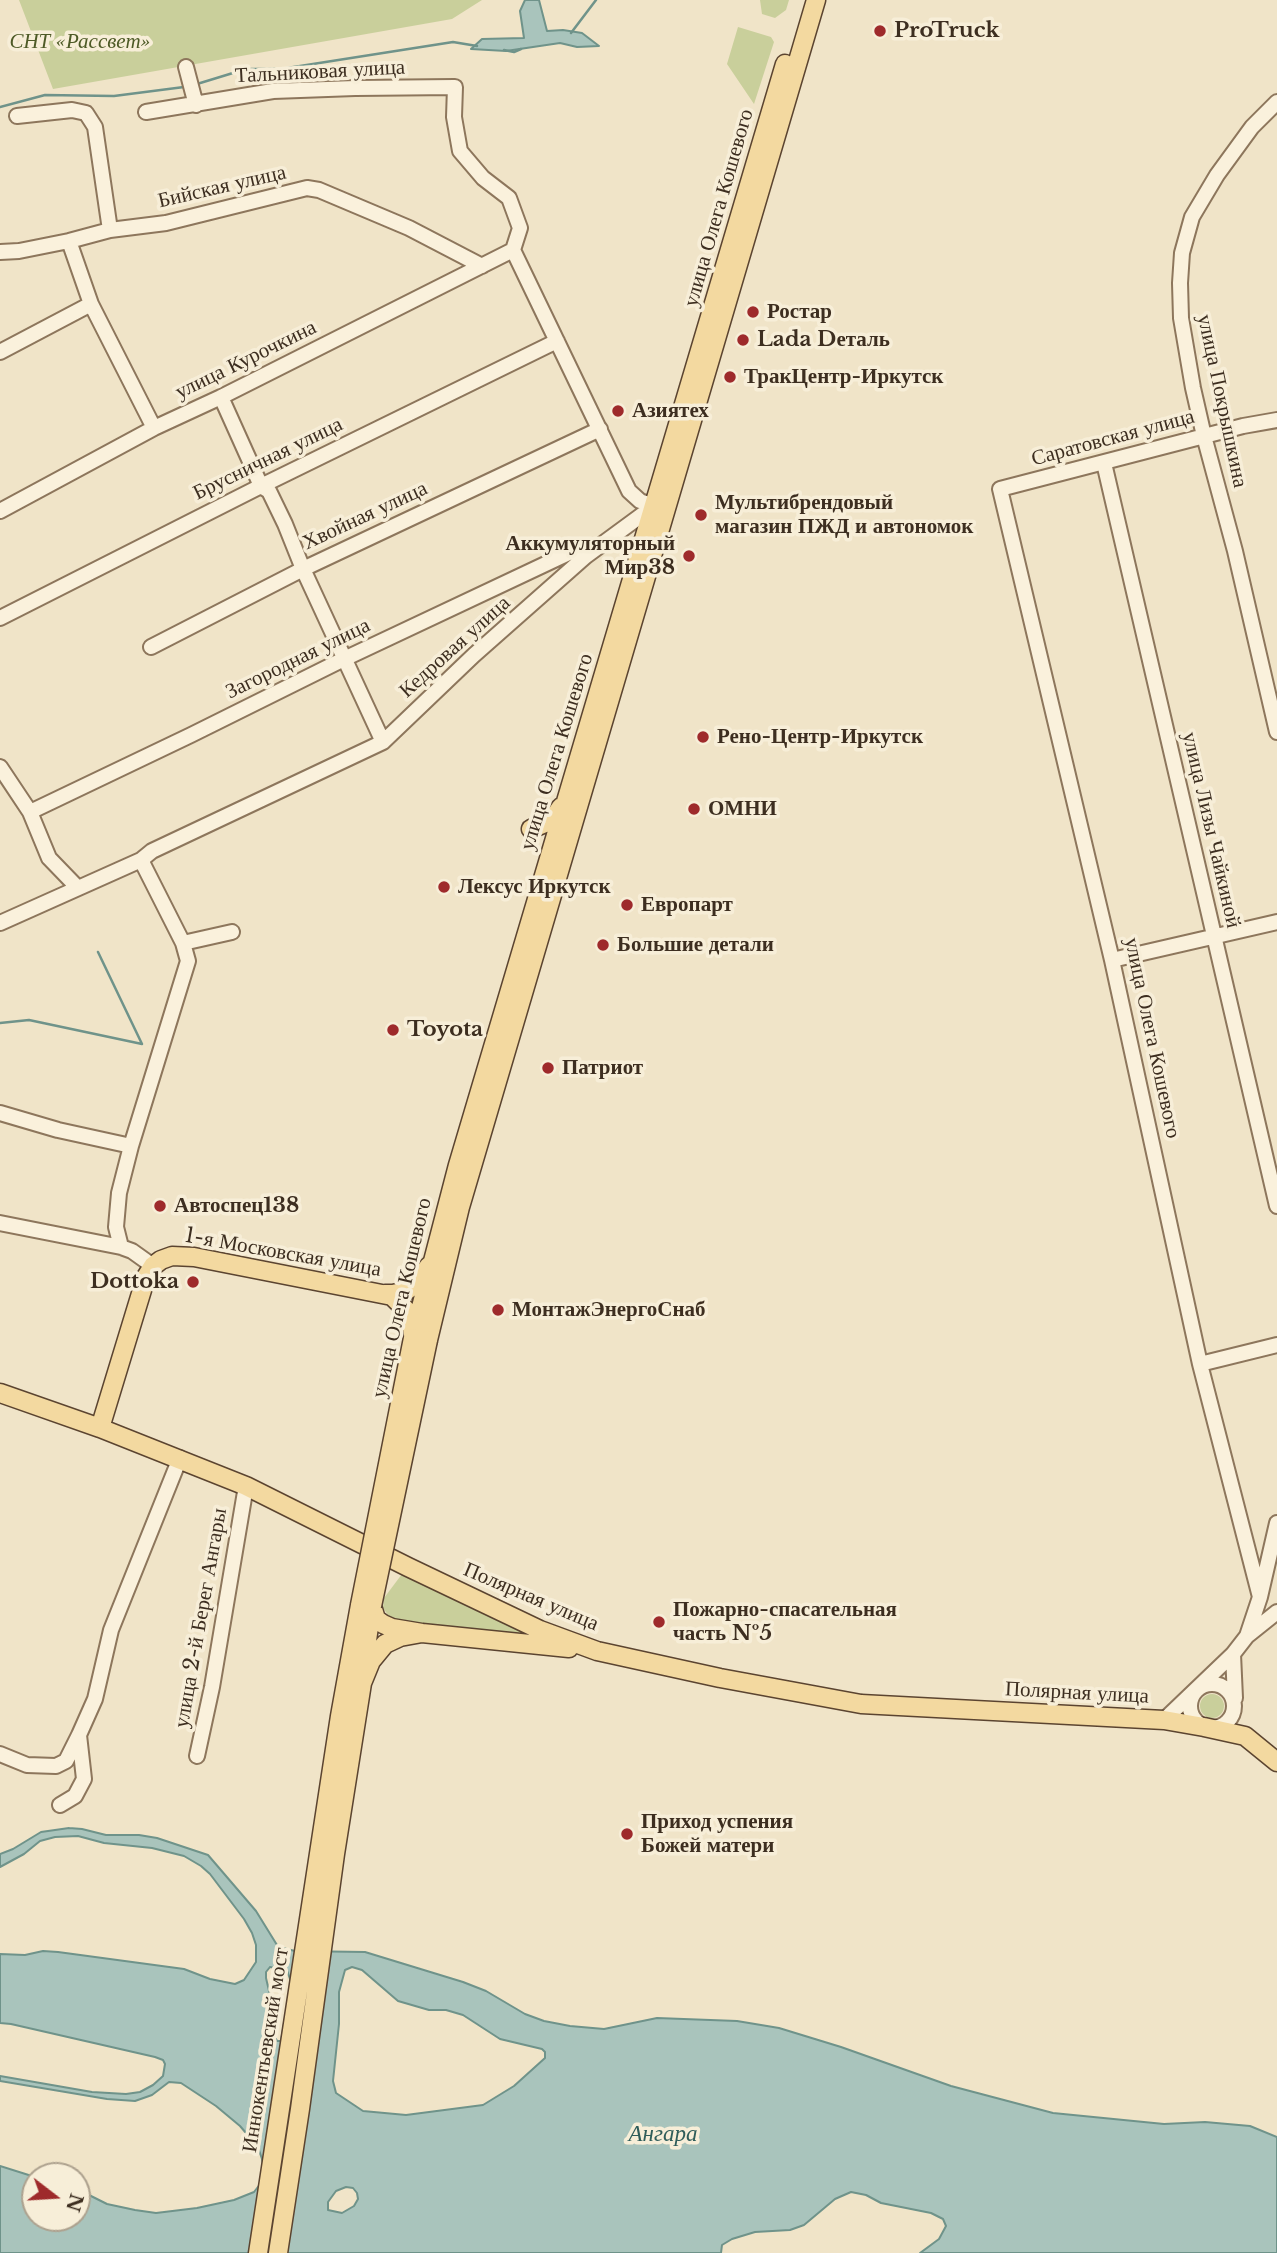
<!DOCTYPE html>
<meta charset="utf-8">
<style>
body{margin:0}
#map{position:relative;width:1277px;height:2253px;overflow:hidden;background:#f0e4c8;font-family:"Libre Baskerville",serif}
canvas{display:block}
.north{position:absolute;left:21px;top:2162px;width:70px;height:70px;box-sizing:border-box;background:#f7eed8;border:2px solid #ada18e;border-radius:50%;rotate:107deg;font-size:19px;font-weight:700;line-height:28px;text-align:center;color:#3d2e20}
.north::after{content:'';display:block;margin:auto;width:24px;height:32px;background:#9e2a2b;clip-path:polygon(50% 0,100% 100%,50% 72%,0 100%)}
</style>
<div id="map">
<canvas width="1277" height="2253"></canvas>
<div class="north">N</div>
</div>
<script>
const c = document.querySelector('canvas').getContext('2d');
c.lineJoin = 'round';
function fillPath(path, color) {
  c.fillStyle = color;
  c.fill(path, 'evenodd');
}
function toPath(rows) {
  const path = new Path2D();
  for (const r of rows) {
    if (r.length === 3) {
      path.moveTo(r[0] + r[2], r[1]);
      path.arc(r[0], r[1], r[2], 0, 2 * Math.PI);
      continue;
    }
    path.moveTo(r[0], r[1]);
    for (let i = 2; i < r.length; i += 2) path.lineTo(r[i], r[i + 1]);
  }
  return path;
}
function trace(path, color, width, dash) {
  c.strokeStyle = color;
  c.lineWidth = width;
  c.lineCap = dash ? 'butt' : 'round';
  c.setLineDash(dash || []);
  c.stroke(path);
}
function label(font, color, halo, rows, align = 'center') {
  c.font = font + ' "Libre Baskerville",serif';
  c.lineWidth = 7;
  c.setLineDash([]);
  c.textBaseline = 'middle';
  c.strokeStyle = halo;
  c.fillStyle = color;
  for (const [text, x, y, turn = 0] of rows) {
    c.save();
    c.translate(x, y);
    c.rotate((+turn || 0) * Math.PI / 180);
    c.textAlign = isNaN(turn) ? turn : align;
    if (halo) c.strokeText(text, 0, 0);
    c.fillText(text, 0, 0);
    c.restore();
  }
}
const green = toPath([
 [19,0,482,0,452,19,53,89],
 [760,0,789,0,786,10,775,18,762,14],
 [738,27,771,37,774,42,754,104,727,64],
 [402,1574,533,1632,533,1637,402,1625,391,1619,383,1608,384,1598],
 [1212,1706,12]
]);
const water = toPath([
 [525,0,539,0,547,31,563,30,582,33,599,46,577,47,560,43,506,51,471,49,482,39,524,38,520,11,525,0],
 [69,1828,82,1829,106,1835,139,1835,157,1838,208,1855,256,1911,277,1945,283,1948,295,1951,365,1952,463,1982,486,1991,525,2014,544,2021,570,2026,604,2029,657,2018,737,2021,779,2028,841,2047,951,2086,1053,2113,1164,2124,1205,2122,1250,2126,1277,2137,1277,2253,920,2253,939,2239,946,2226,943,2219,931,2213,881,2203,866,2195,851,2192,835,2199,804,2225,790,2230,755,2232,732,2239,722,2245,721,2253,0,2253,0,2166,35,2177,35,2218,77,2218,77,2189,107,2204,135,2210,156,2213,197,2208,234,2200,254,2192,261,2183,264,2172,262,2159,258,2147,240,2126,216,2106,181,2083,169,2082,152,2095,135,2101,107,2099,0,2081,0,2076,92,2092,126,2094,140,2092,153,2085,163,2076,165,2064,163,2060,155,2057,11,2024,0,2023,0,1954,25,1955,43,1951,58,1952,184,1969,210,1979,235,1984,244,1980,256,1962,256,1945,252,1933,244,1919,210,1874,201,1866,184,1856,152,1848,104,1843,78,1836,55,1837,40,1841,24,1854,0,1867,0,1854,13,1849,41,1832,69,1828],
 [270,1967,287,1970,291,1982,281,2041,277,2041,275,2037,273,2008,266,1978,266,1972,270,1967],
 [352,1967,362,1970,398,2001,429,2010,446,2010,463,2015,500,2039,542,2049,545,2052,545,2058,514,2086,483,2105,406,2115,363,2111,336,2093,333,2081,339,2024,339,1992,345,1970,352,1967],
 [346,2187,353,2188,357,2193,358,2199,354,2206,342,2213,328,2210,328,2202,336,2191,346,2187]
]);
const stream = toPath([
 [571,33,596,0],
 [504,50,514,52,521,49],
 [197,84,246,69,281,69,453,42,477,46],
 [0,107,45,95,114,96,184,87],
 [0,1023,29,1020,142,1044,98,952]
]);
const minor = toPath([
 [186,67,196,105],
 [1277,102,1252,127,1217,175,1192,217,1182,253,1180,283,1181,318,1193,388,1204,436,1235,551,1277,732],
 [146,112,273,91,355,88,455,87,454,117,460,151,483,178,509,198,520,228,513,250],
 [17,116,72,110,86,113,95,127,110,230],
 [69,241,91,304,154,428],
 [0,252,19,251,69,241,110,230,166,223,307,188,319,190,409,228,482,266],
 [0,352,91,304],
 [221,397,261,486,269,491,285,524,303,569,383,742],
 [1104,463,1277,1206],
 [0,511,154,428,221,397,513,250],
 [0,618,261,486,557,341],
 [151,647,303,569,600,429],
 [0,767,30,812,49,858,78,888],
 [30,812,191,735,344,659,571,552,586,556],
 [0,923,141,860,152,851,383,742,474,655,586,556,654,506,640,501,629,491,513,250],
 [183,943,232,932],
 [1112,960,1277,922],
 [0,1113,58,1130,131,1146],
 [0,1223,121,1247,132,1251,153,1266],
 [121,1247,116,1227,119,1193,131,1146,188,961,183,943,141,860],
 [1200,1364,1277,1345],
 [1260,1597,1200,1364,1112,960,1000,489,1243,426,1277,420],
 [1247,1636,1260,1597,1277,1523],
 [1233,1654,1235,1698],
 [1212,1706,22],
 [1164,1720,1233,1654,1247,1636,1277,1612],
 [0,1754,27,1765,56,1766,66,1761,79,1735],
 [197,1756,212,1687,246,1486],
 [60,1805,75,1796,84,1779,79,1735,95,1699,111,1630,180,1458]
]);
const major = toPath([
 [531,829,552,820,561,807],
 [385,1294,393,1294,406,1291,417,1282,429,1266],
 [413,1338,458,1165,785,64],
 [428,1340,460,1207,816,0],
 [0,1393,100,1428,246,1486,408,1567,540,1630,597,1651,720,1678,861,1704,1164,1720,1204,1727,1245,1736,1277,1762],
 [100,1428,146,1277,153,1266,161,1260,172,1256,194,1257,392,1296,406,1310,410,1316,413,1334],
 [372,1606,376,1619,383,1624,392,1628,422,1633,569,1648],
 [363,1668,372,1606],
 [258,2253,340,1716,360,1605],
 [278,2253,300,2109,335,1854,362,1683,371,1661,385,1644,400,1637,422,1633]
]);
const majorBridge = toPath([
 [360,1605,413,1338],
 [372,1606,428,1340]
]);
const markers = [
 [880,31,7,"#9e2a2b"],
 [753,312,7,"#9e2a2b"],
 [743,340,7,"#9e2a2b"],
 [730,377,7,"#9e2a2b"],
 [618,411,7,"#9e2a2b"],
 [701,515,7,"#9e2a2b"],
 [689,556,7,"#9e2a2b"],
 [703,737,7,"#9e2a2b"],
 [694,809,7,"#9e2a2b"],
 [444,887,7,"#9e2a2b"],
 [627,905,7,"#9e2a2b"],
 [603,945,7,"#9e2a2b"],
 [393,1030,7,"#9e2a2b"],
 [548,1068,7,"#9e2a2b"],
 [160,1206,7,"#9e2a2b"],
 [193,1282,7,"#9e2a2b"],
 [498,1310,7,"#9e2a2b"],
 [659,1622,7,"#9e2a2b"],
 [627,1834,7,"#9e2a2b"]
];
const poiNames = [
 ["ProTruck",894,31],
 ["Ростар",767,312],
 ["Lada Dеталь",757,340],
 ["ТракЦентр-Иркутск",744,377],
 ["Азиятех",632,411],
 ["Мультибрендовый",715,503],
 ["магазин ПЖД и автономок",715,527],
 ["Аккумуляторный",675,544,"right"],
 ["Мир38",675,568,"right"],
 ["Рено-Центр-Иркутск",717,737],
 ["ОМНИ",708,809],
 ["Лексус Иркутск",458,887],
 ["Европарт",641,905],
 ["Большие детали",617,945],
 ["Toyota",407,1030],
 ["Патриот",562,1068],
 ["Автоспец138",174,1206],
 ["Dottoka",179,1282,"right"],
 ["МонтажЭнергоСнаб",512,1310],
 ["Пожарно-спасательная",673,1610],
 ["часть №5",673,1634],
 ["Приход успения",641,1822],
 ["Божей матери",641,1846]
];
const parkNames = [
 ["СНТ «Рассвет»",80,42]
];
const streetNames = [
 ["Тальниковая улица",320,72,-3],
 ["Бийская улица",222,187,-13],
 ["улица Олега Кошевого",719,208,-74],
 ["улица Курочкина",246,360,-26],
 ["улица Покрышкина",1222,401,78],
 ["Саратовская улица",1113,438,-15],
 ["Брусничная улица",268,459,-26],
 ["Хвойная улица",365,516,-25],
 ["Кедровая улица",455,647,-42],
 ["Загородная улица",298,659,-26],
 ["улица Олега Кошевого",557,752,-73],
 ["улица Лизы Чайкиной",1211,830,77],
 ["улица Олега Кошевого",1152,1038,78],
 ["1-я Московская улица",283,1253,10],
 ["улица Олега Кошевого",402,1298,-77],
 ["Полярная улица",531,1597,23],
 ["улица 2-й Берег Ангары",201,1618,-80],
 ["Полярная улица",1077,1693,3],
 ["Иннокентьевский мост",266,2050,-81]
];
const waterNames = [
 ["Ангара",663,2135]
];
fillPath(green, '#c9cf9b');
fillPath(water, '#a9c4bc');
trace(water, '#6f938a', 2);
trace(stream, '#6f938a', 2.5);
trace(minor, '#8d765c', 18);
trace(major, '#5b4430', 21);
trace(minor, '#faf1dc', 14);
trace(major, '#f3d9a0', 18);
trace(majorBridge, '#5b4430', 21, []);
trace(majorBridge, '#f3d9a0', 18);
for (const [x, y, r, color] of markers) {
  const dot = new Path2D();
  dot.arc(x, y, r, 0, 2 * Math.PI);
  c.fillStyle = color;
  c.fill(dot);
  trace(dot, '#f7eed8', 2.5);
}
label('bold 21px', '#3d2e20', '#f7eed8', poiNames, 'left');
label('italic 21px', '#4d5a26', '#f7eed8', parkNames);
label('21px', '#3d2e20', '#f7eed8', streetNames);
label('italic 23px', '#2f5d5a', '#f7eed8', waterNames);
</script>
